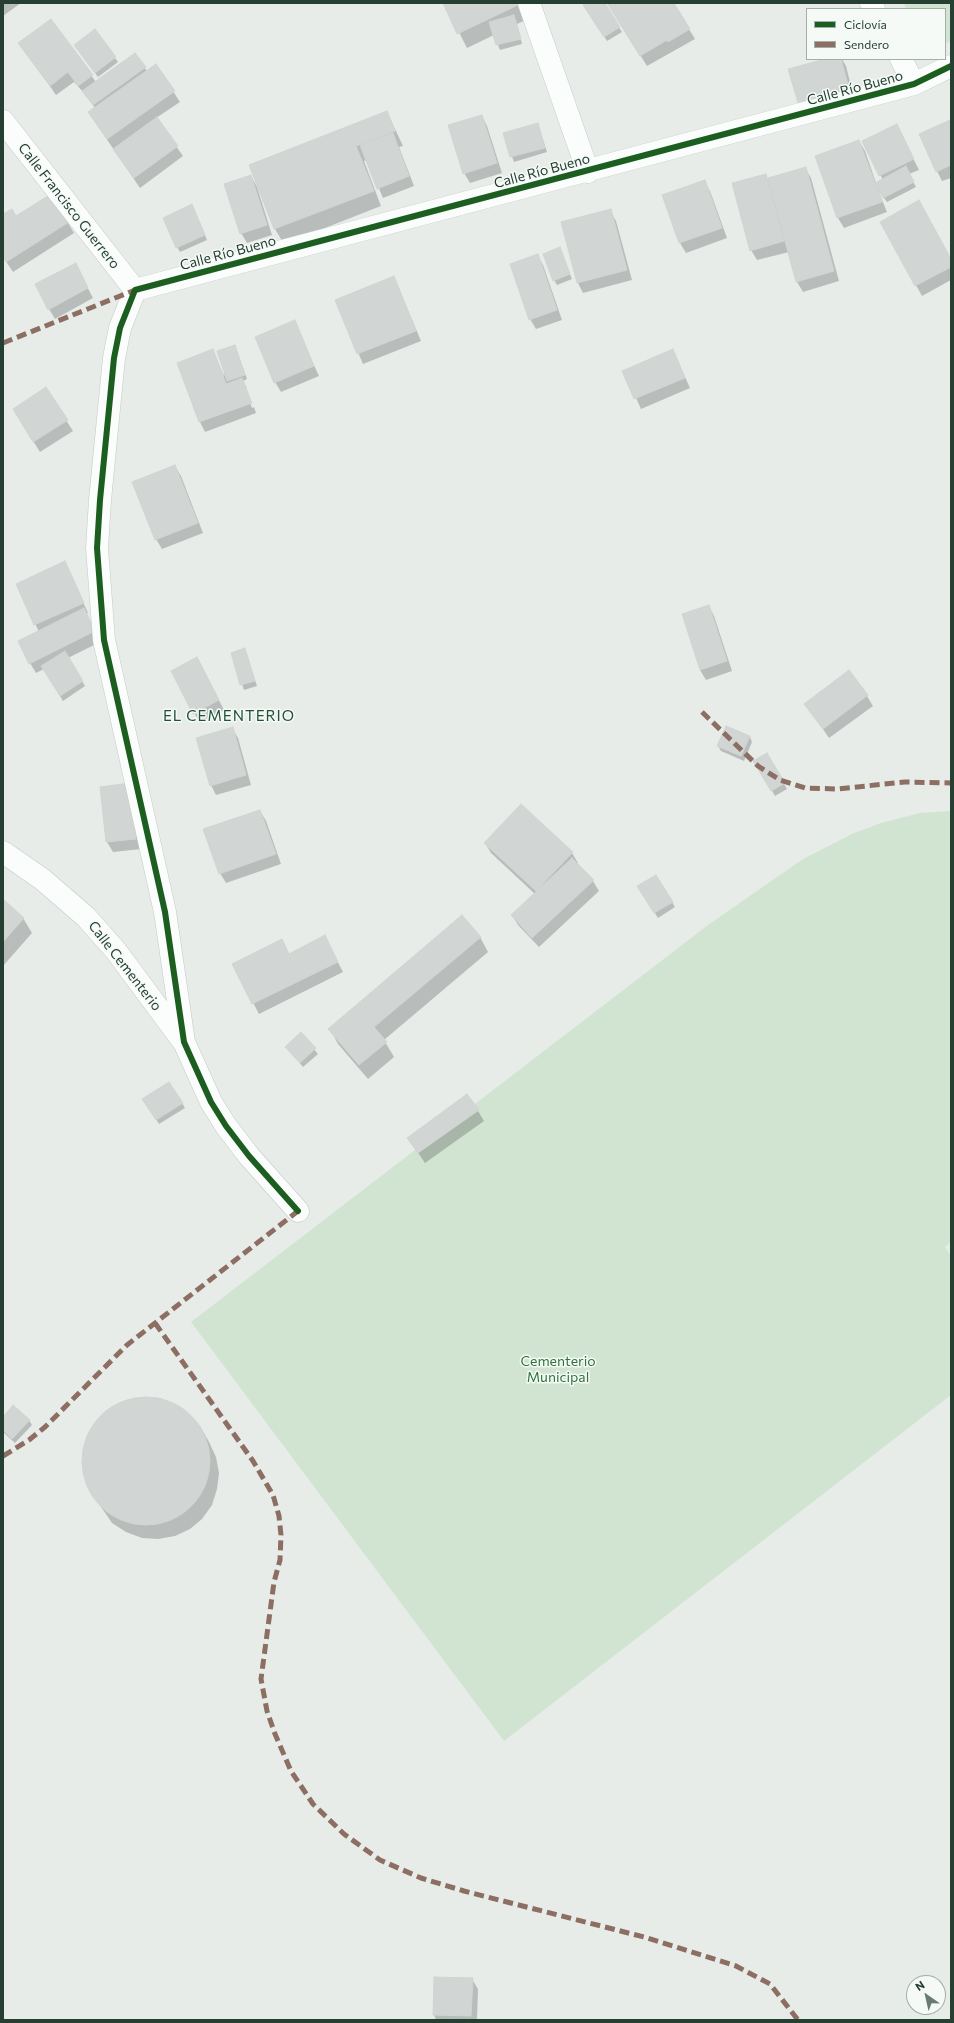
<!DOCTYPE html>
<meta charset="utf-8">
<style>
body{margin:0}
#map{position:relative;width:954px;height:2023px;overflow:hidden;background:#e7ece9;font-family:Commissioner,sans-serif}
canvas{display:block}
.frame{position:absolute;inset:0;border:4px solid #253f32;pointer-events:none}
.legend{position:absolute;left:806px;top:8px;width:140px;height:52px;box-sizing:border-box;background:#f5faf7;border:1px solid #a2afa8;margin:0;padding:5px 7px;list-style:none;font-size:12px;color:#253f32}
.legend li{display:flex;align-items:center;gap:8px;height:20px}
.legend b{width:20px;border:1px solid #a2afa8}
.north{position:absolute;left:906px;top:1975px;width:40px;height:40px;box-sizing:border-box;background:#f5faf7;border:1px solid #a2afa8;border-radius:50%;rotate:326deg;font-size:11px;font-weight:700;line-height:16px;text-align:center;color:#253f32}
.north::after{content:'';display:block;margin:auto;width:14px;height:18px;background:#697c72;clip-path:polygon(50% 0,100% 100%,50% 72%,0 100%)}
</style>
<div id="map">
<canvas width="954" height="2023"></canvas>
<div class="frame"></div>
<ul class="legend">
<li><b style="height:5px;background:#1b5e20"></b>Ciclovía</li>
<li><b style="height:5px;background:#8d6e63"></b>Sendero</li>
</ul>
<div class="north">N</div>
</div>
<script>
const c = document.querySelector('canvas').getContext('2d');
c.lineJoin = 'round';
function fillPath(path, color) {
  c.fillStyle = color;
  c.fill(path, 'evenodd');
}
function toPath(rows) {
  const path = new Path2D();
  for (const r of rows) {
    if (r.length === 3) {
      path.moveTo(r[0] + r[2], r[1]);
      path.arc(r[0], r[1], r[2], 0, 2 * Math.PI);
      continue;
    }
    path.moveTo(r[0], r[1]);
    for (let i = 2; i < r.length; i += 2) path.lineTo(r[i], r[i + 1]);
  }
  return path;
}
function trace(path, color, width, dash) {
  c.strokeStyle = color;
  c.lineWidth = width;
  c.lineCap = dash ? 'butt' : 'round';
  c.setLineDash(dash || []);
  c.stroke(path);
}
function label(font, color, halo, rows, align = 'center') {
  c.font = font + ' Commissioner,sans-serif';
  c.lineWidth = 3;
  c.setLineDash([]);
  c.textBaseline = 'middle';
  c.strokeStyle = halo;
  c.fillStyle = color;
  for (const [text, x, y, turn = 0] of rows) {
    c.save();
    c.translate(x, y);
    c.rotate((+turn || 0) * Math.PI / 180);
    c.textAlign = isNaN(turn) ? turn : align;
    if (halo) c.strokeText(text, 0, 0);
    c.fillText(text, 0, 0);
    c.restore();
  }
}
const green = toPath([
 [904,3,951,3,951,41,945,44,945,9,906,9],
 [951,811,951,1242,945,1247,951,1256,951,1395,504,1741,191,1322,708,925,803,859,854,833,881,823,920,813]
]);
const shadow = toPath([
 [3,3,21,3,3,16],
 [444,3,518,3,526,20,517,24,522,44,500,50,494,35,467,48],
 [588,3,603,3,622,32,607,41,587,10],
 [608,3,642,3,653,21,655,20,645,3,673,3,695,39,647,66],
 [51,20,96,82,135,54,147,71,156,65,180,102,156,118,183,156,140,188,95,122,95,108,86,95,74,82,56,95,20,43],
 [75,45,115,58,118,62,98,77],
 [829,59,842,59,846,66,855,102],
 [387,112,403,146,399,147,414,186,383,198,367,160,364,161,381,206,284,244,275,229,250,165],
 [482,116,487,126,502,173,470,183,464,173],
 [949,122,951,125,951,178,942,181,937,171],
 [538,124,547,152,514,162,504,134],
 [902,136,919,170,909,174,916,187,887,202,878,190,887,212,844,228,838,218,816,156,859,141,865,151,876,183,883,180,863,142],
 [805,168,811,178,839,281,803,292,797,282,789,252,757,260,751,250,767,179],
 [251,176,257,187,272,235,247,243,241,233],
 [704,181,710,191,727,238,686,253,680,243,663,195],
 [51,195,74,233,13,272,3,257,3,216,16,217],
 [194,210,207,240,180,252,177,247],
 [610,211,616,221,632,280,583,293,578,283],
 [881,222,951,260,951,280,922,296],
 [560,249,572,279,557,285,554,280],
 [537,255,543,265,562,320,536,329,530,319],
 [81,275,93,298,55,319,49,309],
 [394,277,421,341,363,364,336,301],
 [294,322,319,376,281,392,275,382],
 [235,346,247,379,243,381,247,388,245,388,252,408,254,407,248,389,256,413,205,432,200,422,178,364,213,351,224,376],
 [673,350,690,388,641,409,624,371],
 [46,389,73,431,40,452,20,420],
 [175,466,181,476,203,533,162,549,156,539],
 [70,573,88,613,86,614,100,642,68,658,85,686,63,701,44,669,36,673,30,663,39,632,17,584],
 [709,606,714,616,732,671,706,680,700,670],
 [245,650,257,686,244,690,232,654],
 [203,669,224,710,200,723,194,713],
 [867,696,873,706,829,738,806,704],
 [232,728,238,738,251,785,216,795,211,785],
 [750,737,752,742,744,761,721,751,718,746],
 [767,755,787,789,775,796,755,761],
 [130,784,141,849,113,852,107,842,101,788],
 [521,805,572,853,578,863,577,864,593,881,599,891,539,947,518,925,512,915,535,894,491,853,485,843],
 [260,811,266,821,281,864,226,883,220,873],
 [656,876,675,907,658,918,638,887],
 [3,901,23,918,32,933,3,966],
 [480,937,488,952,384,1040,394,1057,368,1079,338,1044,330,1029],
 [281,940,290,959,330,947,343,972,259,1014,233,964],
 [301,1034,318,1054,303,1067,286,1047],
 [144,1099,182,1103,185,1108,159,1124],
 [478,1111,484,1121,425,1163,408,1138],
 [143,1397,160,1398,175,1404,189,1414,200,1426,209,1442,216,1457,219,1473,217,1489,212,1505,202,1519,190,1529,175,1536,158,1539,142,1538,126,1532,112,1523,93,1495,86,1480,83,1464,84,1447,90,1432,100,1418,112,1408,127,1400],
 [3,1418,29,1420,32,1425,15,1443,3,1432],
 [472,1979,478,1989,477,2020,436,2020,434,2015]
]);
const building = toPath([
 [443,3,517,3,518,5,457,34,443,3],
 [586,3,605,3,620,27,604,37,583,5,586,3],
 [607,3,643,3,667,40,640,56,607,3],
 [644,3,674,3,690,29,668,42,644,3],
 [514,15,521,39,496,45,489,22,514,15],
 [51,19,93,75,78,86,68,72,50,86,18,43,51,19],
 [95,29,116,57,95,73,74,45,95,29],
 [135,53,146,67,93,105,82,91,135,53],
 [825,59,841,59,850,92,799,106,788,69,825,59],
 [156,64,175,91,107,139,88,112,156,64],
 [387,111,395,131,356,146,374,191,274,229,249,165,387,111],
 [482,115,497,163,463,174,448,125,482,115],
 [157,117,178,146,134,178,113,149,157,117],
 [950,120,951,165,936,172,919,134,950,120],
 [538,123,545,148,510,157,503,133,538,123],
 [897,124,914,159,879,176,862,141,897,124],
 [393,133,409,176,377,189,360,145,393,133],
 [859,140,882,202,837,218,815,156,859,140],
 [906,166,914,182,883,198,875,183,906,166],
 [806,167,834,271,796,282,768,178,806,167],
 [766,174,784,241,750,251,732,183,766,174],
 [251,175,267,225,240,234,224,184,251,175],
 [705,180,722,228,679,243,662,195,705,180],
 [51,194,69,222,6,262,3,257,3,214,12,209,16,216,51,194],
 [919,200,951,259,951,267,915,286,880,222,919,200],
 [192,204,205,235,176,248,163,218,192,204],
 [611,209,627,270,577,283,561,222,611,209],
 [560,247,570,274,553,281,543,254,560,247],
 [538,254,557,310,529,320,510,264,538,254],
 [76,263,88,288,48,310,35,284,76,263],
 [394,276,416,331,357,354,335,300,394,276],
 [295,320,314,366,274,383,255,337,295,320],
 [235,345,245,375,227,381,217,351,235,345],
 [213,349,226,384,242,378,252,403,199,422,177,363,213,349],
 [673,349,685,378,634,399,622,371,673,349],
 [46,387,68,420,33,442,13,409,46,387],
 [175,465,198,523,155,540,132,482,175,465],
 [65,561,84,603,34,625,16,584,65,561],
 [709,605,727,661,700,670,682,614,709,605],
 [84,608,95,631,29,664,18,641,84,608],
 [245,648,255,681,240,685,231,653,245,648],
 [65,651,83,681,60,696,41,666,65,651],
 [197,657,219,700,193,714,171,671,197,657],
 [849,670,868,695,823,729,804,704,849,670],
 [726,726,750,736,741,756,717,746,726,726],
 [233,727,246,775,210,786,196,738,233,727],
 [767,753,785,783,771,791,753,761,767,753],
 [130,783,136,839,106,842,100,787,130,783],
 [521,804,573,852,536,891,484,843,521,804],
 [260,810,276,854,219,874,203,829,260,810],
 [572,858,594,880,532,938,511,915,572,858],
 [656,875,673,902,654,913,637,886,656,875],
 [3,899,24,918,3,942,3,899],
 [462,915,481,937,374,1027,387,1042,359,1065,328,1029,462,915],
 [325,935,338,962,252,1004,232,964,282,939,289,954,325,935],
 [301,1032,316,1048,300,1063,285,1047,301,1032],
 [169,1082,183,1103,156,1120,142,1099,169,1082],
 [467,1094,479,1110,418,1153,407,1138,467,1094],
 [146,1461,64],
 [13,1405,30,1420,12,1439,3,1430,3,1417,13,1405],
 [434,1977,473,1978,471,2016,433,2015,434,1977]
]);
const street = toPath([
 [529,3,588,172],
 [871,3,874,9],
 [901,59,914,84],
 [3,121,135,290],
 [135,290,120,328,114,358,100,500,97,548,104,640,165,912,184,1042,211,1102,226,1126,249,1156,298,1211],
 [135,290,914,84,951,66],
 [3,852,42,879,86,917,116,951,182,1040]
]);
const quiet = toPath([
 [3,343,135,290],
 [702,712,758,766,780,780,805,788,837,789,905,782,951,783],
 [155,1323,253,1461,273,1495,279,1516,281,1535,280,1560,274,1582,261,1679,267,1711,275,1734,291,1771,313,1804,344,1834,380,1860,421,1878,464,1891,644,1937,736,1966,770,1984,798,2020],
 [3,1456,29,1440,45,1427,127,1345,298,1211]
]);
const cycleway = toPath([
 [298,1211,249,1156,226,1126,211,1102,184,1042,165,912,104,640,97,548,100,500,114,358,120,328,135,290,914,84,951,66]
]);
const streetNames = [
 ["Calle Río Bueno",855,88,-15],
 ["Calle Río Bueno",542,171,-15],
 ["Calle Francisco Guerrero",69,206,52],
 ["Calle Río Bueno",228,253,-15],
 ["Calle Cementerio",125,966,52]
];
const parkNames = [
 ["Cementerio",558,1361],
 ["Municipal",558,1377]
];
const neighbourhoodNames = [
 ["EL CEMENTERIO",229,716]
];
fillPath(green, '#d1e4d2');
fillPath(shadow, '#0003');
fillPath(building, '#d1d5d3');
trace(building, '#cfd5d1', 1);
trace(street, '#c4c9c6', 23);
trace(street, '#fbfcfc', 22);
trace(quiet, '#8d6e63', 5, [10, 5]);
trace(cycleway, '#1b5e20', 6);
label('14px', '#253f32', '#f5faf7', streetNames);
label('14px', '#30743c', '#f5faf7', parkNames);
c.letterSpacing = '1px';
label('15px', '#21503a', '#f5faf7', neighbourhoodNames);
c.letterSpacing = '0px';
</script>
